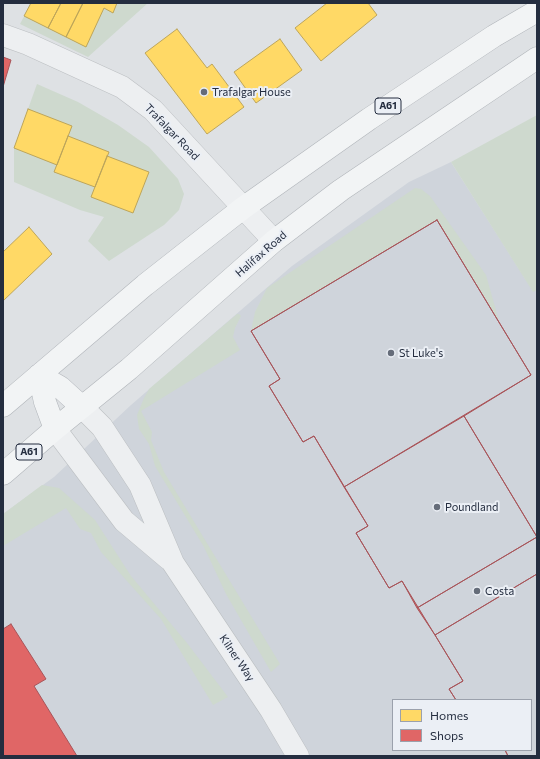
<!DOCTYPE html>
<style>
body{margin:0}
#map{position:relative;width:540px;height:759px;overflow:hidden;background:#dee1e4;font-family:Commissioner,sans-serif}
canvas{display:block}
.frame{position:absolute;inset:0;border:4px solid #242d3f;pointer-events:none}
.legend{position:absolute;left:392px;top:699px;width:140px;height:52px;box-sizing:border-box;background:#ebeff5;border:1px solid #9ba1ac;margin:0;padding:5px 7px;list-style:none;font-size:12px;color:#242d3f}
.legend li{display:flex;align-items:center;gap:8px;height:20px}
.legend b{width:20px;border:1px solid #9ba1ac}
</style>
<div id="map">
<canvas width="540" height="759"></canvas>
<div class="frame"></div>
<ul class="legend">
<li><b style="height:11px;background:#ffd966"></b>Homes</li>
<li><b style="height:11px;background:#e06666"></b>Shops</li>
</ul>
</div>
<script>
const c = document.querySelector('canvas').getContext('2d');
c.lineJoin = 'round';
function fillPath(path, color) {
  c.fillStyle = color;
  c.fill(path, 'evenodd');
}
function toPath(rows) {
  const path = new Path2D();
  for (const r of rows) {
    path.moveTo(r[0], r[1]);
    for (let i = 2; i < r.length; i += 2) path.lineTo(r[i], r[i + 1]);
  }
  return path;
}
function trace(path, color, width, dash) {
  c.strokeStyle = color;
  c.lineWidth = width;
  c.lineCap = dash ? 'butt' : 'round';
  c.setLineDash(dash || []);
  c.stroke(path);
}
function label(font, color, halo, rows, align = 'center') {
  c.font = font + ' Commissioner,sans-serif';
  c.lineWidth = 4;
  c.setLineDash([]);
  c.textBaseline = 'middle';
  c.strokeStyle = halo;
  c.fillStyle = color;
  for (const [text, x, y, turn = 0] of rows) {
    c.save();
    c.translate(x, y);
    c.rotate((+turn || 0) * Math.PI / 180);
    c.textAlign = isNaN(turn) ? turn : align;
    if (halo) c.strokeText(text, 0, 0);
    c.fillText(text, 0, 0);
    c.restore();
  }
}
const built = toPath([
 [451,162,533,291,537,290,537,756,3,756,3,514,54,477,131,405,292,266,409,182],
 [393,700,531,700,531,750,393,750]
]);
const green = toPath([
 [31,3,148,3,88,57,20,24],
 [37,84,78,102,118,125,149,147,178,179,184,194,179,210,164,225,109,261,88,241,104,217,80,210,14,182,14,148],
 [537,115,537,290,533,292,451,162],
 [415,188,421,189,430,196,486,275,499,321,437,220,251,331,255,312,267,288],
 [237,314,239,314,241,316,235,328,233,337,240,350,141,411,152,432,151,440,164,472,280,664,271,672,226,594,204,547,155,466,149,444,139,429,137,415,144,398,149,389],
 [42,485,59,488,95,520,131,576,187,643,228,697,213,705,161,619,101,552,91,533,80,529,66,508,3,546,3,514]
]);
const homes = toPath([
 [31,3,61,3,48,28,24,16,31,3],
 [61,3,83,3,66,37,48,28,61,3],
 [83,3,117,3,113,13,104,8,86,47,66,37,83,3],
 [327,3,368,3,377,15,321,61,295,28,327,3],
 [177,29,207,68,212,64,244,107,207,134,145,53,177,29],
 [280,39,302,70,256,103,234,72,280,39],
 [28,109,72,126,57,165,14,148,28,109],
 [68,136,109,152,95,187,54,172,68,136],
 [107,156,149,172,133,213,91,197,107,156],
 [29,227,52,254,3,301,3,252,29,227]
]);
const shops = toPath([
 [3,57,11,60,3,87,3,57],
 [437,220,531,375,464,416,537,537,537,756,508,756,505,750,531,750,531,700,456,700,449,689,463,681,402,581,389,588,356,533,368,526,314,436,303,442,269,386,280,379,251,331,437,220],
 [437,220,531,375,344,487,314,436,303,442,269,386,280,379,251,331,437,220],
 [464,416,537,537,417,608,402,581,389,588,356,533,368,526,344,487,464,416],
 [537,537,537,574,435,635,417,608,537,537],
 [537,574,537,756,508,756,505,750,531,750,531,700,456,700,449,689,463,681,435,635,537,574],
 [11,624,46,679,34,686,77,756,3,756,3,629,11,624]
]);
const street = toPath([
 [3,35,28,44,122,87,153,110,274,241],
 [82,407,102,427,140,485,173,563,271,710,298,756],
 [55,429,124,521,169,559]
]);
const highway = toPath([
 [39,375,45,402,55,429],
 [39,375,60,387,82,407],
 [3,406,145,285,243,208,369,119,494,36,537,11],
 [3,474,55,429,129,369,274,241,341,190,537,58]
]);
const markers = [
 [204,92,4,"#656c79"],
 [391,353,4,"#656c79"],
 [437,507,4,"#656c79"],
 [477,591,4,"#656c79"]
];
const shields = [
 [388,106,26],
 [29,452,26]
];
const shieldNames = [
 ["A61",388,106],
 ["A61",29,452]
];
const poiNames = [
 ["Trafalgar House",212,92],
 ["St Luke's",399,353],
 ["Poundland",445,507],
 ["Costa",485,591]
];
const streetNames = [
 ["Trafalgar Road",172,132,46],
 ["Halifax Road",261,254,-41],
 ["Kilner Way",237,658,56]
];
fillPath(built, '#cfd4db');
fillPath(green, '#ced9ce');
fillPath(homes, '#ffd966');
trace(homes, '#bda55a', 1);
fillPath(shops, '#e06666');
trace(shops, '#a8555a', 1);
trace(street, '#bcbfc2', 23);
trace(highway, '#b0b4b9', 23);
trace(street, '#edeff1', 22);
trace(highway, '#f2f4f5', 22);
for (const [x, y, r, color] of markers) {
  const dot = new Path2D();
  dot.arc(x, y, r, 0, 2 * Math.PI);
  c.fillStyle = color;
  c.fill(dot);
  trace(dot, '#ebeff5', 1.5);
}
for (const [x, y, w] of shields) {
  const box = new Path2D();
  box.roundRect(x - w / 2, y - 8, w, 16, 3);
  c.fillStyle = '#ebeff5';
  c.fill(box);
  trace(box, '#242d3f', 1);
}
label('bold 10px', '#242d3f', null, shieldNames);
label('11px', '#242d3f', '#ebeff5', poiNames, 'left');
label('11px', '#242d3f', '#ebeff5', streetNames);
</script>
